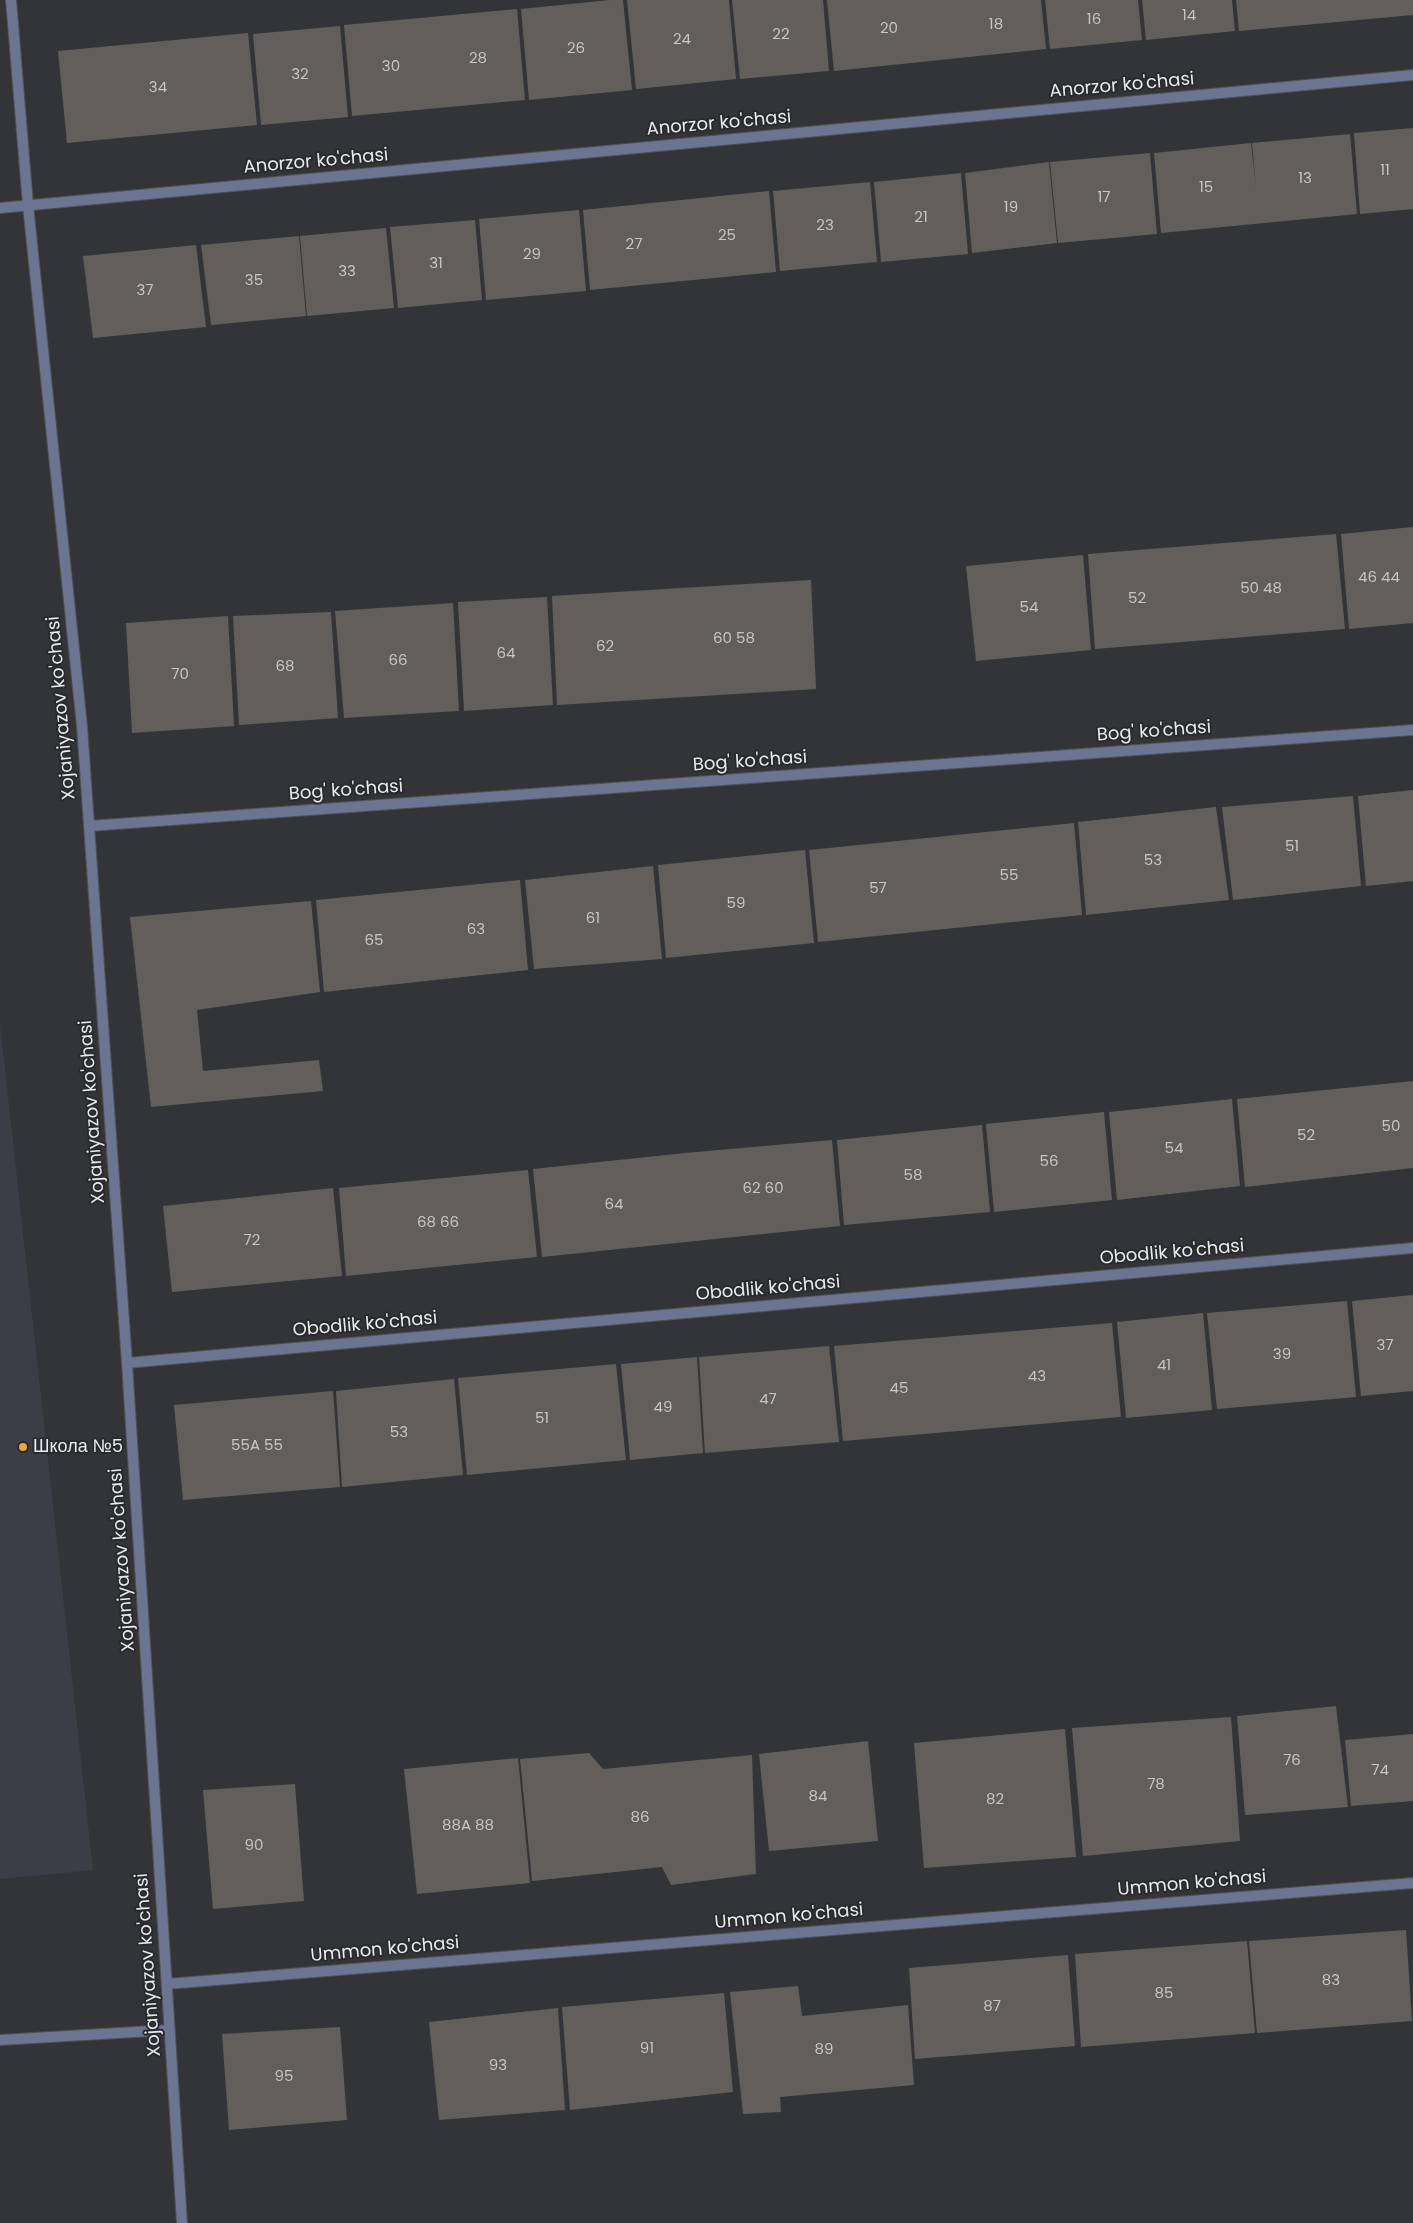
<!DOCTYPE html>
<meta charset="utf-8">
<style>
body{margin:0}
canvas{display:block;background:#333437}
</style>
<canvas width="1413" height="2223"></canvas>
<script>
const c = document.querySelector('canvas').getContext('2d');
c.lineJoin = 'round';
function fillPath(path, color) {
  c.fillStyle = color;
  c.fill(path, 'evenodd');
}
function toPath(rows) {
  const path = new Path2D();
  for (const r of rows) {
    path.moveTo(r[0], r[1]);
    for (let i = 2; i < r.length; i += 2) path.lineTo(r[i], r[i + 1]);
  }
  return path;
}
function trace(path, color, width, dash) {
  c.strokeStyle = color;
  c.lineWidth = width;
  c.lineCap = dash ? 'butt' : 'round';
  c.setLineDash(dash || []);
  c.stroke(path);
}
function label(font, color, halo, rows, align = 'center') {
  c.font = font + ' Poppins,sans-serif';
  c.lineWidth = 4;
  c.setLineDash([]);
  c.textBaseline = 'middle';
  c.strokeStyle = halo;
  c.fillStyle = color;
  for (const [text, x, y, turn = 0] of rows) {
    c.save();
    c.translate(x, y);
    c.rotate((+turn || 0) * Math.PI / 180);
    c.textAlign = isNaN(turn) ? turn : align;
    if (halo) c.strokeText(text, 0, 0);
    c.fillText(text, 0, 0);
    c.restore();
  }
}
const built = toPath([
 [0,1024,93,1870,0,1879]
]);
const building = toPath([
 [610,0,623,0,632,90,529,100,521,9],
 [627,0,729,0,736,79,636,89],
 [732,0,823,0,829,71,740,79],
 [827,0,1041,0,1046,49,834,71],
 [1045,0,1138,0,1142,40,1050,49],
 [1142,0,1232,0,1235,31,1146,40],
 [1236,0,1413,0,1413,15,1239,31],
 [517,9,525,100,352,116,344,25],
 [340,26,348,117,261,125,253,34],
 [248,33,257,125,67,143,58,51],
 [1413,128,1413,209,1360,214,1354,133],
 [1350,134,1357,214,1161,233,1154,153,1251,143,1256,187,1252,143],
 [1150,153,1157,234,1058,243,1050,162],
 [1049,162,1057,243,972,253,965,173],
 [961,173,968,254,881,262,874,182],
 [870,182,877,262,780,271,773,191],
 [769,191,776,272,590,290,583,210],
 [579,210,586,291,486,300,479,219],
 [475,220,482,300,398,308,390,227],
 [386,228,394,308,307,316,300,236],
 [299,236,306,316,211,325,201,245],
 [196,245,206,327,93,338,83,256],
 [1413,527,1413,623,1349,629,1341,534],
 [1336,534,1345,629,1095,649,1088,554],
 [1083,555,1091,650,976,661,966,566],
 [811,580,816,689,557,705,552,596],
 [547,597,553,705,464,711,458,602],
 [453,603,459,711,344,718,335,611],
 [331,612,338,718,239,725,233,616],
 [228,616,234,726,132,733,126,623],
 [1413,790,1413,881,1366,886,1358,796],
 [1353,796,1361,886,1233,900,1222,807],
 [1216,807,1229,900,1086,915,1078,822],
 [1074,823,1082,915,818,942,809,850],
 [805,850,814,943,666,958,658,865],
 [653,866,662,959,534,969,525,880],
 [520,880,528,970,324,992,316,900],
 [311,901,320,992,197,1010,203,1071,319,1060,323,1091,151,1107,130,917],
 [1413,1081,1413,1168,1245,1187,1237,1099],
 [1232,1099,1240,1186,1117,1200,1109,1112],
 [1104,1112,1112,1200,994,1212,986,1124],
 [982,1125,990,1212,844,1225,837,1140],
 [832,1140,840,1226,542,1257,533,1169,685,1153],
 [528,1170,537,1257,346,1276,339,1188],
 [333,1188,342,1276,172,1292,163,1206],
 [1413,1295,1413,1391,1361,1396,1352,1301],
 [1347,1301,1356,1397,1217,1409,1207,1313],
 [1203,1313,1212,1410,1126,1418,1117,1322],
 [1112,1323,1121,1417,843,1441,834,1346],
 [829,1346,839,1442,705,1453,699,1357],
 [697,1357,703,1453,630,1460,621,1364],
 [616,1364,626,1460,467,1475,458,1378],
 [454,1379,463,1475,342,1487,336,1391],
 [333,1391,340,1487,183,1500,174,1405],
 [1336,1706,1348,1807,1245,1815,1237,1716],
 [1231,1717,1240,1841,1083,1856,1072,1728],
 [1065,1729,1076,1857,924,1868,914,1743],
 [1413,1734,1413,1801,1351,1806,1345,1740],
 [868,1741,878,1841,769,1851,759,1754],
 [589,1753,603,1769,752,1755,756,1874,671,1885,662,1867,532,1881,520,1759],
 [518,1758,530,1883,417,1894,404,1769],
 [295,1784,304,1901,213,1909,203,1790],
 [1406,1930,1412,2021,1257,2033,1249,1941],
 [1247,1941,1255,2033,1081,2047,1075,1954],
 [1068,1955,1075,2046,915,2059,909,1968],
 [798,1986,802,2016,908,2005,914,2085,780,2097,781,2112,743,2114,730,1992],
 [724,1993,733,2092,570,2110,562,2007],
 [558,2008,565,2110,439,2120,429,2022],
 [340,2027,347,2120,229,2130,222,2034]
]);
const minor = toPath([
 [11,0,28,205,82,726,127,1363,182,2223],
 [0,208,1413,75],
 [89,826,1413,730],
 [127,1363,1413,1248],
 [167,1984,1413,1883],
 [0,2040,169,2030]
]);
const markers = [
 [23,1447,5,"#f0a63f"]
];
const numberNames = [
 ["14",1189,16],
 ["16",1094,20],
 ["18",996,25],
 ["20",889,29],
 ["22",781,35],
 ["24",682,40],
 ["26",576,49],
 ["28",478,59],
 ["30",391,67],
 ["32",300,75],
 ["34",158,88],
 ["11",1385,171],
 ["13",1305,179],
 ["15",1206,188],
 ["17",1104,198],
 ["19",1011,208],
 ["21",921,218],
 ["23",825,226],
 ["25",727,236],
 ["27",634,245],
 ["29",532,255],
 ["31",436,264],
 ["33",347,272],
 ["35",254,281],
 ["37",145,291],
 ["46 44",1379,578],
 ["50 48",1261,589],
 ["52",1137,599],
 ["54",1029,608],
 ["60 58",734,639],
 ["62",605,647],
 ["64",506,654],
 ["66",398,661],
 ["68",285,667],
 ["70",180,675],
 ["51",1292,847],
 ["53",1153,861],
 ["55",1009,876],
 ["57",878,889],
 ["59",736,904],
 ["61",593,919],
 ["63",476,930],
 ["65",374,941],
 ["50",1391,1127],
 ["52",1306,1136],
 ["54",1174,1149],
 ["56",1049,1162],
 ["58",913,1176],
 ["62 60",763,1189],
 ["64",614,1205],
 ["68 66",438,1223],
 ["72",252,1241],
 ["37",1385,1346],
 ["39",1282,1355],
 ["41",1164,1366],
 ["43",1037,1377],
 ["45",899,1389],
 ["47",768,1400],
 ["49",663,1408],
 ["51",542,1419],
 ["53",399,1433],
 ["55A 55",257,1446],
 ["76",1292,1761],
 ["74",1380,1771],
 ["78",1156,1785],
 ["84",818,1797],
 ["82",995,1800],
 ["86",640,1818],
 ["88A 88",468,1826],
 ["90",254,1846],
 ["83",1331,1981],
 ["85",1164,1994],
 ["87",992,2007],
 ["91",647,2049],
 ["89",824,2050],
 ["93",498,2066],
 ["95",284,2077]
];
const streetNames = [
 ["Anorzor ko'chasi",1122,86,-5],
 ["Anorzor ko'chasi",719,124,-5],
 ["Anorzor ko'chasi",316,162,-5],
 ["Xojaniyazov ko'chasi",62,708,-95],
 ["Bog' ko'chasi",1154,732,-4],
 ["Bog' ko'chasi",750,762,-4],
 ["Bog' ko'chasi",346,791,-4],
 ["Xojaniyazov ko'chasi",93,1112,-94],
 ["Obodlik ko'chasi",1172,1253,-5],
 ["Obodlik ko'chasi",768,1289,-5],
 ["Obodlik ko'chasi",365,1325,-5],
 ["Xojaniyazov ko'chasi",123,1560,-94],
 ["Ummon ko'chasi",1192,1884,-5],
 ["Ummon ko'chasi",789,1917,-5],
 ["Ummon ko'chasi",385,1950,-5],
 ["Xojaniyazov ko'chasi",149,1965,-94]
];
const poiNames = [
 ["Школа №5",33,1447]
];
fillPath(built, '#3b3e46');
fillPath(building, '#615e5c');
trace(minor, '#505154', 12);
trace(minor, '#6b7592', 10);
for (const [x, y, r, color] of markers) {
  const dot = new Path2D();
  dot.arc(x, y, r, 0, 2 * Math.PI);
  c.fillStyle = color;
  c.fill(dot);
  trace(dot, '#292a2d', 2);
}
label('15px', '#c6c6c7', null, numberNames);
label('18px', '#e8e9eb', '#292a2d', streetNames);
label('18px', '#e8e9eb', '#292a2d', poiNames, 'left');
</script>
